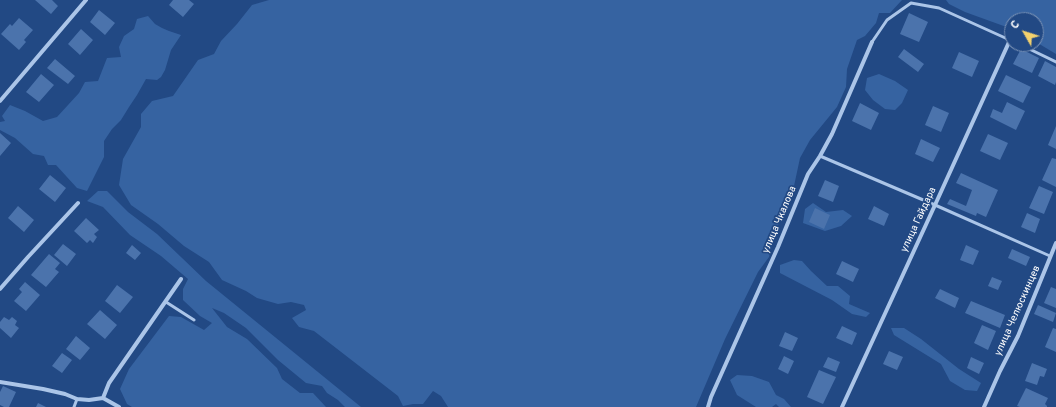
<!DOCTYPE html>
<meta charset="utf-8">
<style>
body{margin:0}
#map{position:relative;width:1056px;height:407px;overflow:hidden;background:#224984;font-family:Overpass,sans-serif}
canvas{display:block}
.north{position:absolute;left:1004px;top:12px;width:40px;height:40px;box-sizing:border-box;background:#224984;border:1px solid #7a92b5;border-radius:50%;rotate:309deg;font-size:11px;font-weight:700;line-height:16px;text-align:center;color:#fff}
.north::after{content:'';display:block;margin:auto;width:14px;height:18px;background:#f4d26d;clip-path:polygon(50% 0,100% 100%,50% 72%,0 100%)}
</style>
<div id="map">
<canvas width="1056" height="407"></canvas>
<div class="north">С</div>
</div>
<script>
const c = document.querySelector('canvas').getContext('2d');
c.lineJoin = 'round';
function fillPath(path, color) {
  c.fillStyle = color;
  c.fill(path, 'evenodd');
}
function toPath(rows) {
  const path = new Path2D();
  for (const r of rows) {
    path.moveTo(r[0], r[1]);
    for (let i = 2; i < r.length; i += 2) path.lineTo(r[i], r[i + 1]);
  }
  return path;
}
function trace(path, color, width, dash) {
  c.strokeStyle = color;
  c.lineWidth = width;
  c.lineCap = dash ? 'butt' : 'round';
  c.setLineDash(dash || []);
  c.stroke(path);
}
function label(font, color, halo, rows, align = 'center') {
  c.font = font + ' Overpass,sans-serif';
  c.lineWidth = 3.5;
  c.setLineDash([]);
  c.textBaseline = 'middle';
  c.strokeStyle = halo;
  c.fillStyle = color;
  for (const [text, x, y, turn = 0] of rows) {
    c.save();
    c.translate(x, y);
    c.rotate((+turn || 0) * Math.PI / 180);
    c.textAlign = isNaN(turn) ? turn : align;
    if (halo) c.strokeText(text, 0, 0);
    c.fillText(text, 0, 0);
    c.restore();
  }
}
const green = toPath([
 [269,0,902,0,890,13,879,13,876,23,865,36,857,40,847,69,846,87,837,107,810,140,800,158,794,186,783,208,769,257,758,272,725,339,696,407,448,407,441,396,433,391,423,404,413,404,403,406,398,396,314,331,299,327,292,318,306,310,304,305,291,302,278,304,257,298,246,291,222,280,209,262,184,246,158,224,131,205,119,185,123,159,141,127,141,114,152,101,173,96,198,60,214,54,221,41,237,24,252,5],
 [946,0,1056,0,1056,54,1036,42,1036,20,1012,20,1012,29,965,12,949,4],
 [148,16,155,24,162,28,169,31,181,35,171,50,165,70,161,77,157,80,146,79,137,95,129,107,121,120,112,129,104,141,104,157,87,191,77,188,56,165,48,165,44,156,33,154,15,138,0,130,0,122,5,121,2,116,10,105,25,111,43,121,57,117,79,93,85,82,98,81,107,58,121,57,119,47,124,36,134,29,137,19],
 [879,74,895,81,908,90,902,103,895,110,885,109,873,100,865,90,867,78],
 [98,191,107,191,128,212,157,234,206,281,361,407,345,407,338,400,327,393,322,386,306,383,278,360,246,328,224,313,212,308,227,327,247,339,277,368,282,379,300,393,313,393,326,407,132,407,127,404,120,389,129,369,169,316,181,317,204,330,212,323,200,316,183,300,183,289,188,279,161,256,130,235,103,207,87,201],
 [813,203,826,212,843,210,852,216,841,226,825,231,803,223,805,209],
 [794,260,802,261,811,271,827,286,838,286,850,296,849,304,870,313,866,317,852,314,832,300,780,273,780,265],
 [891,328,904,328,921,339,959,369,981,383,977,391,965,390,950,381,941,364,894,335],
 [737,375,752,376,769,382,776,395,784,399,791,407,779,407,776,404,772,407,756,407,737,395,730,380]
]);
const building = toPath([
 [35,0,52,0,58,6,51,14],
 [173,0,189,0,194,4,183,17,169,5],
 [99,10,115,23,105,35,90,22],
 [909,13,928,22,919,42,900,34],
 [19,18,33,30,24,40,26,42,19,50,1,34,10,24,12,26],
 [81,29,93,40,80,55,68,44],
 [904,49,924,64,918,72,898,57],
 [1021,49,1039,58,1032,73,1013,64],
 [959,52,979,61,972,77,952,68],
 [55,59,75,76,68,84,47,68],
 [1045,61,1056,67,1056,82,1055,85,1038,76],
 [41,74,54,85,39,102,26,92],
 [1006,75,1031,87,1023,103,998,91],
 [1007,102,1025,111,1016,130,990,117,993,109,1002,113],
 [860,103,879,113,871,130,852,121],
 [933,106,949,113,941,132,925,125],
 [1056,126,1056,149,1048,145],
 [0,133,11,143,0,156],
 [988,134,1008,143,1000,160,980,151],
 [921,139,940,148,933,162,915,154],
 [1052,158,1056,159,1056,187,1042,180],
 [961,173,998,190,986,217,977,213,976,216,947,204,950,199,966,206,972,190,956,183],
 [50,175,66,188,55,202,39,189],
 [825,180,839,186,833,202,818,196],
 [1039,186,1053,192,1044,214,1029,208],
 [18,206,34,220,24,232,8,218],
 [874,206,889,214,884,226,868,219],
 [815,208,830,215,824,229,809,222],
 [1027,213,1040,219,1035,233,1021,227],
 [86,218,99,230,94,234,97,237,93,243,90,240,87,243,74,231],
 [63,244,76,254,67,266,54,255],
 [132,245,141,253,135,260,126,253],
 [966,245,979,251,973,265,960,260],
 [1012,249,1030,257,1026,266,1008,258],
 [49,254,60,263,55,269,59,272,46,287,31,275],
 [842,261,859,269,853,282,836,274],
 [992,277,1002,281,998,290,988,286],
 [25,282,40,295,26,311,14,301,22,292,19,289],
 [117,285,133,297,120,313,105,301],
 [1051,287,1056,289,1056,308,1044,303],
 [940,289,959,298,955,308,935,298],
 [971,301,1005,315,1000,328,965,313],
 [1038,305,1056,313,1053,322,1034,314],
 [100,310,117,325,105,339,87,324],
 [4,317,9,320,12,317,17,321,15,325,19,328,11,338,0,328,0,322],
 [982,325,996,331,988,350,974,343],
 [842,326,857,333,852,345,836,338],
 [1053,328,1056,329,1056,352,1045,347],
 [785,332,798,338,792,351,779,346],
 [76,336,90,348,80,360,66,349],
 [889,351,903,357,897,370,883,364],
 [62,353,72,360,62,373,52,366],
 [784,356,794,361,788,374,778,369],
 [828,357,840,362,836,372,823,367],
 [971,357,984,363,979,374,967,368],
 [1032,363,1047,369,1044,377,1040,376,1037,385,1025,381],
 [819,370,836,377,823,404,807,397],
 [3,386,16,392,9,407,4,407,0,405,0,392],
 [1026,388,1048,398,1045,404,1047,406,1047,407,1020,407,1017,406],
 [38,403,46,407,36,407]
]);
const service = toPath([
 [872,42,887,20,911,3,939,8,1012,41],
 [1019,44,1056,62],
 [820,156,935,205,1050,256],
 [166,302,194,320],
 [74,407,77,399]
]);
const minor = toPath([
 [0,101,86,0],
 [0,289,28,257,78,203],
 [0,382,43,389,65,394,77,399,89,400,103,398],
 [103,398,109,383,181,279],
 [103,398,119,407],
 [708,407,711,397,778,247,808,174,820,156,832,134,872,42],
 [842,407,935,205,1010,40],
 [984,407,1000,371,1018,336,1056,243]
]);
const streetNames = [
 ["улица Чкалова",780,220,-67],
 ["улица Гайдара",919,220,-65],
 ["улица Челюскинцев",1018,311,-66]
];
fillPath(green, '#3663a1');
fillPath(building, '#4b73ac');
trace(service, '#abc5e8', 3);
trace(minor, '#abc5e8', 4);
label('10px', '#fff', '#224984', streetNames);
</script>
